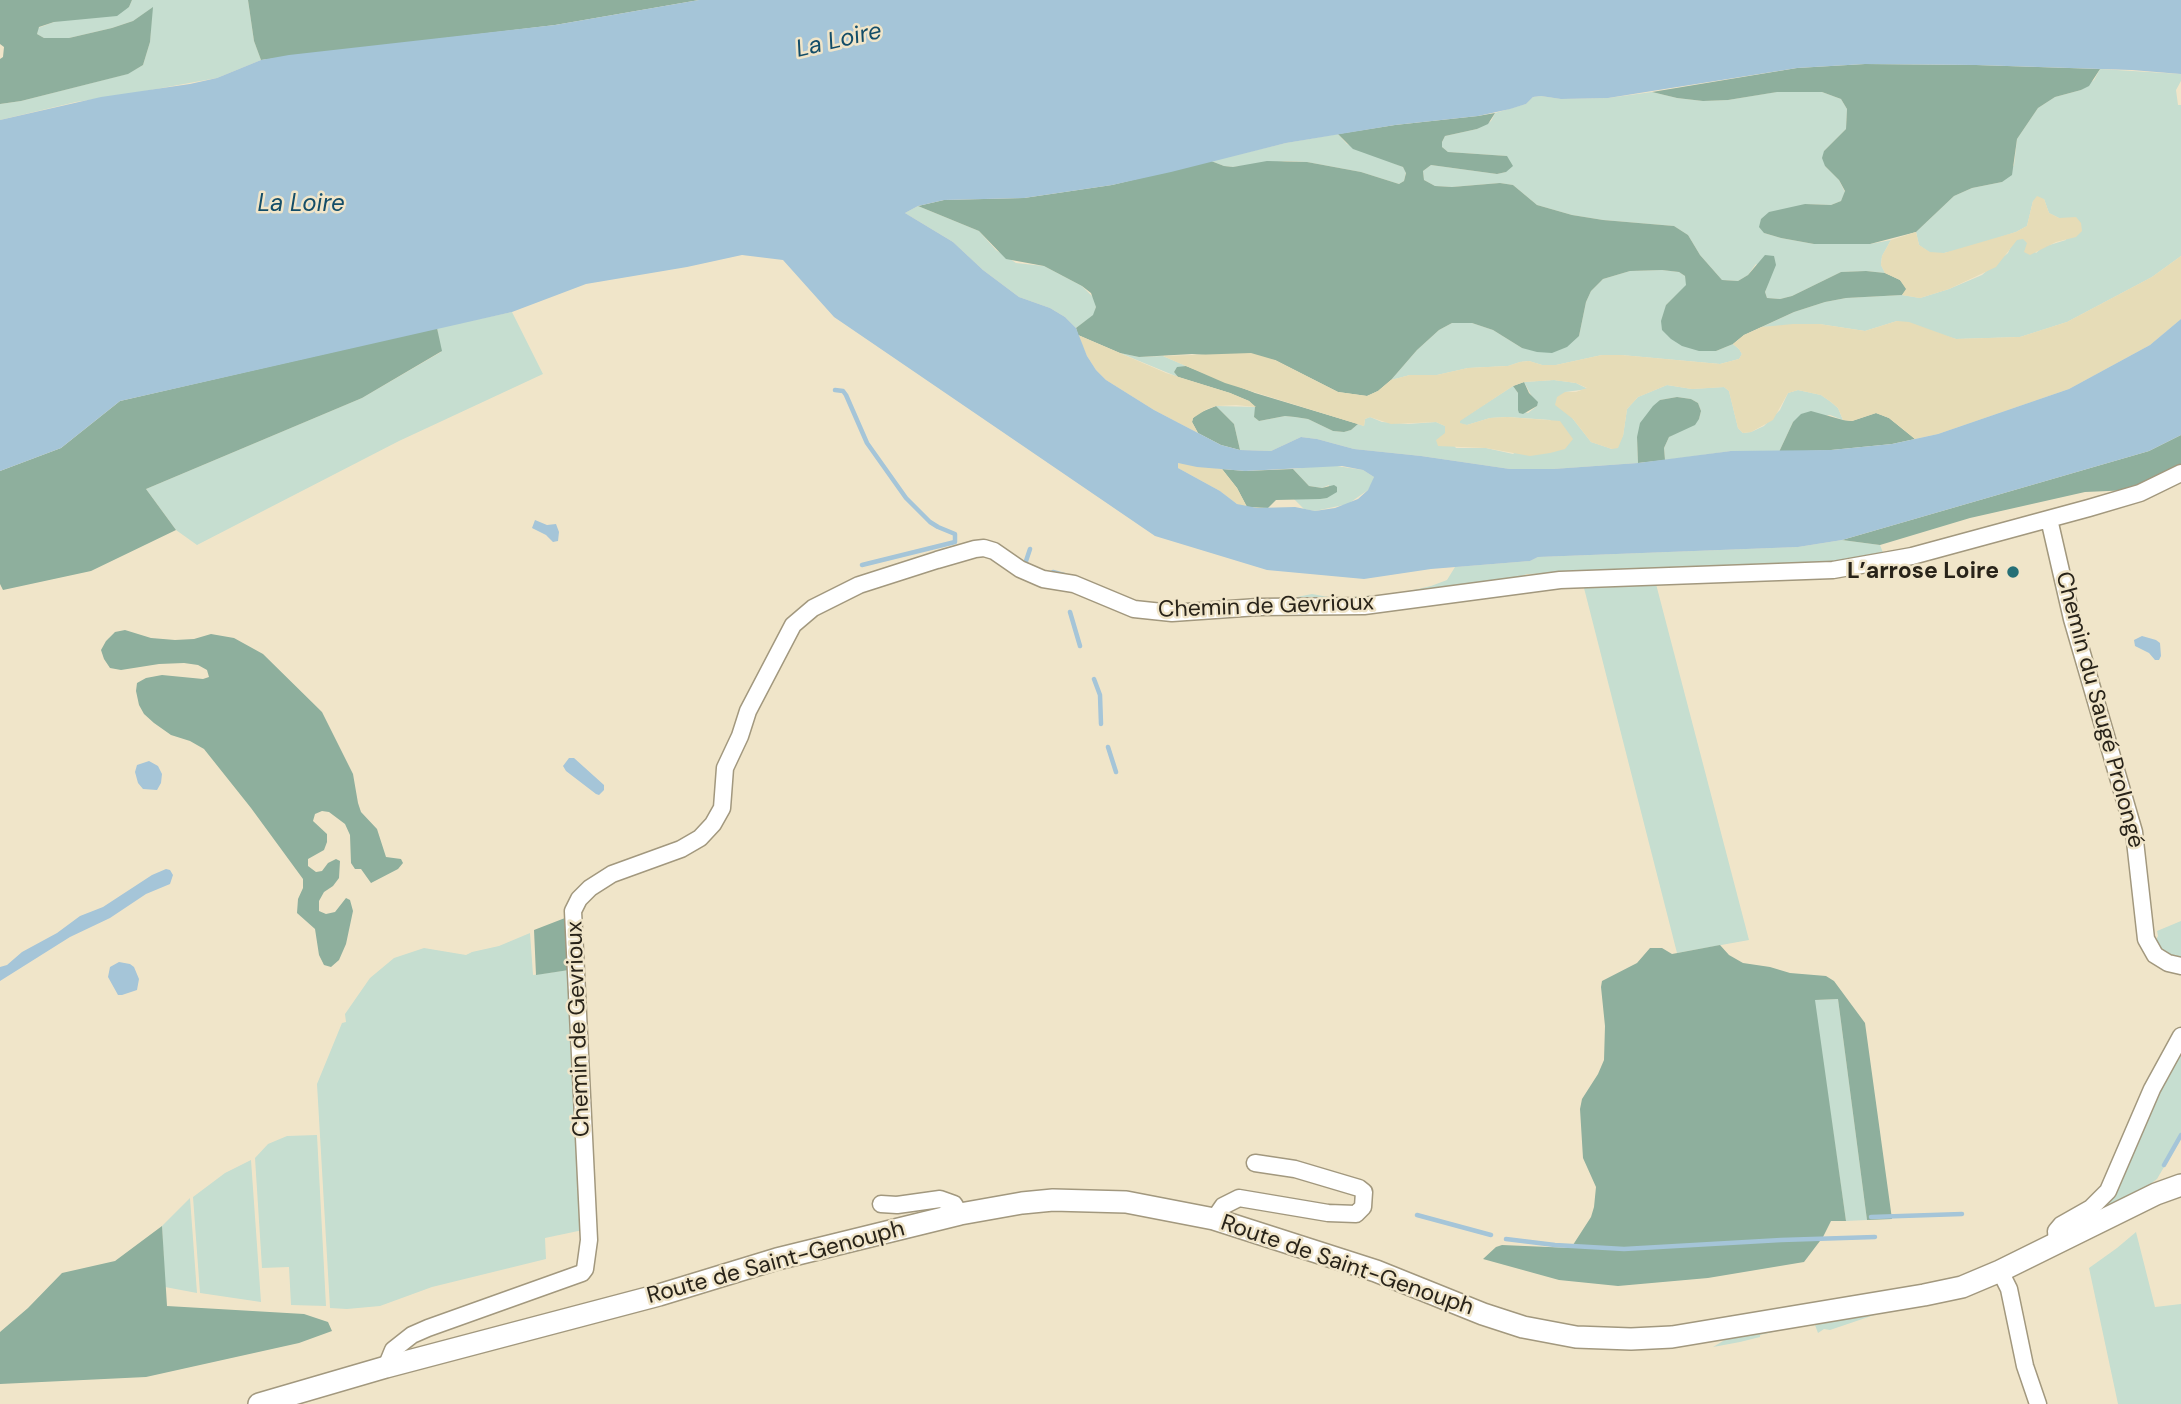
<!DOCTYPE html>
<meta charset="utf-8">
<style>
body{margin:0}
canvas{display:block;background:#f0e5c9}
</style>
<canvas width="2181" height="1404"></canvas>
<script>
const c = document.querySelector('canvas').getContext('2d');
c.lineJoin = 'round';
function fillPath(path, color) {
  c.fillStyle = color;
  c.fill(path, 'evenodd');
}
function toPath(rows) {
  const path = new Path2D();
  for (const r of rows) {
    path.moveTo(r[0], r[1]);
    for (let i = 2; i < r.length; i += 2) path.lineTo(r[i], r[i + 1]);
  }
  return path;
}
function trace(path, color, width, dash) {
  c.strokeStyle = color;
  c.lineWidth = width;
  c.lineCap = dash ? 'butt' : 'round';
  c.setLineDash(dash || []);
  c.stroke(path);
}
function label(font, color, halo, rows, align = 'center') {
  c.font = font + ' "DM Sans",sans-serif';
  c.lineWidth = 5;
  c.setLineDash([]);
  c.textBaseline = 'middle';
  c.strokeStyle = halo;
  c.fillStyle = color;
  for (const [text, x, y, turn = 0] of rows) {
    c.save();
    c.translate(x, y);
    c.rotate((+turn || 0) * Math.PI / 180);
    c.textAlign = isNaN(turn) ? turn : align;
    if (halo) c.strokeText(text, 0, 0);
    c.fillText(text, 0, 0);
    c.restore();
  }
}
const green = toPath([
 [132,0,248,0,254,41,261,60,217,78,134,93,76,102,0,120,0,104,21,101,127,74,143,65,150,42,152,8,133,21,112,28,69,38,44,38,37,34,38,28,54,22,129,7],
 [2100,69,2181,74,2181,81,2176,90,2178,105,2181,105,2181,256,2152,277,2067,322,2020,337,1956,339,1897,321,1865,331,1819,324,1762,327,1794,312,1825,302,1846,298,1902,295,1920,298,1949,289,1982,275,2008,253,2012,244,2017,239,2024,239,2036,253,2043,247,2066,240,2059,218,2049,213,2044,199,2033,201,2027,226,2016,232,1970,247,1944,253,1930,253,1919,245,1916,232,1954,196,1972,188,2002,182,2014,165,2017,139,2038,108,2055,97,2081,90,2094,80],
 [1652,92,1677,98,1703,101,1728,100,1776,92,1822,92,1841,99,1847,109,1846,129,1824,151,1825,166,1839,180,1845,192,1841,201,1831,205,1805,204,1764,233,1781,238,1814,244,1870,244,1891,240,1882,256,1881,265,1885,273,1866,271,1841,272,1792,296,1780,299,1767,298,1765,292,1769,280,1756,264,1748,275,1738,281,1722,280,1700,255,1688,235,1674,226,1603,220,1572,215,1537,205,1513,185,1500,183,1452,187,1435,186,1424,180,1423,171,1431,165,1497,174,1506,172,1507,156,1448,152,1442,147,1442,142,1445,136,1477,129,1491,121,1495,113,1526,104,1533,97,1541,96,1561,99,1608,98],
 [1338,134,1347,144,1403,167,1406,172,1404,181,1399,184,1361,172,1307,162,1286,161,1233,167,1224,166,1211,161,1286,143],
 [918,206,979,231,996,250,1016,263,1044,266,1082,286,1095,299,1096,307,1094,315,1076,328,1065,317,1050,308,1019,297,983,270,953,242,905,213],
 [1662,270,1679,272,1685,276,1687,285,1666,305,1716,351,1733,344,1739,349,1742,354,1739,359,1720,364,1621,355,1602,355,1556,365,1542,365,1529,361,1520,362,1508,366,1468,368,1437,375,1410,375,1391,380,1417,350,1439,330,1452,323,1472,323,1493,330,1522,348,1579,336,1586,302,1591,291,1603,279,1630,271],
 [512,312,543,374,399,441,197,545,176,530,146,489,362,398,441,352,437,328],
 [1120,353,1139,357,1163,356,1186,366,1177,368,1174,372,1178,377],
 [1554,380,1576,383,1588,389,1565,392,1573,419,1591,442,1612,449,1623,436,1627,409,1638,397,1667,385,1692,389,1724,387,1729,391,1738,428,1743,433,1751,432,1764,426,1780,410,1788,393,1798,390,1821,395,1831,402,1838,408,1843,420,1830,415,1793,422,1779,452,1731,451,1665,460,1664,448,1669,437,1699,419,1701,411,1698,403,1691,399,1677,397,1660,400,1637,437,1638,463,1553,469,1510,469,1421,456,1354,449,1317,439,1301,437,1271,451,1240,450,1234,424,1216,406,1256,407,1254,417,1259,421,1285,416,1295,417,1308,419,1333,431,1344,432,1351,430,1358,424,1364,426,1365,419,1370,417,1382,422,1408,424,1436,422,1445,426,1445,433,1456,448,1486,448,1513,454,1551,420,1507,417,1490,418,1467,425,1460,424,1459,421,1513,386,1518,393,1518,410,1528,413,1537,406,1524,382],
 [1330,465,1363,470,1374,477,1373,481,1368,490,1348,504,1315,511,1304,509,1294,499,1327,498,1329,485,1322,488,1309,486,1293,469],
 [1842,540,1880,545,1885,558,1852,564,1527,574,1516,578,1387,599,1282,600,1312,594,1334,598,1396,594,1431,586,1447,580,1455,567,1530,561,1538,557,1798,547],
 [1656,584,1749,940,1677,953,1584,588],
 [2181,921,2181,962,2165,956,2155,942,2158,936,2157,931],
 [530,933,533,975,569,970,583,1230,545,1238,546,1259,432,1287,380,1306,347,1309,330,1308,317,1084,342,1023,346,1022,345,1014,370,978,394,958,424,948,466,955,472,952,499,946],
 [1838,999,1867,1220,1846,1221,1814,1000],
 [2181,1044,2181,1138,2157,1179,2133,1197,2088,1215],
 [317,1135,326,1306,291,1305,289,1267,262,1268,255,1158,268,1144,287,1136],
 [251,1160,261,1302,200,1293,193,1197,225,1173],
 [190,1198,197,1293,165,1287,162,1226],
 [2136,1232,2155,1307,2181,1304,2181,1404,2118,1404,2089,1268,2117,1248],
 [1886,1311,1830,1330,1824,1329,1818,1333,1815,1325,1799,1327,1798,1326,1760,1335,1760,1337,1740,1342,1713,1347,1733,1335]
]);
const forest = toPath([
 [0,0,132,0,129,7,117,16,54,22,39,27,37,34,44,38,69,38,112,28,133,21,153,7,150,42,143,65,128,74,21,101,0,104,0,59,3,57,4,47,0,44],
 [248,0,699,0,555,25,261,60,254,41],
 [1865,64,1976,65,2100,69,2089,86,2081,90,2055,97,2038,108,2017,139,2012,175,2002,182,1972,188,1954,196,1916,232,1870,244,1814,244,1781,238,1764,233,1759,227,1761,219,1769,212,1805,204,1831,205,1841,201,1845,191,1839,180,1825,166,1822,158,1824,151,1846,129,1847,109,1841,99,1822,92,1777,92,1728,100,1703,101,1677,98,1652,92,1797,68],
 [1495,113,1488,124,1477,129,1445,136,1442,142,1442,147,1448,152,1507,156,1513,166,1506,172,1497,174,1431,165,1423,171,1424,180,1435,186,1452,187,1500,183,1513,185,1537,205,1572,215,1603,220,1674,226,1688,235,1700,255,1722,280,1738,281,1748,275,1765,255,1774,256,1776,265,1765,292,1767,298,1780,299,1792,296,1841,272,1866,271,1885,273,1900,280,1907,289,1902,295,1846,298,1825,302,1794,312,1744,335,1733,344,1716,351,1699,351,1682,346,1671,339,1662,330,1661,321,1666,305,1686,285,1685,276,1679,272,1662,270,1630,271,1603,279,1591,291,1586,302,1579,336,1567,347,1552,353,1537,352,1522,348,1493,330,1472,323,1452,323,1439,330,1417,350,1391,380,1378,391,1367,396,1338,392,1275,360,1192,354,1139,357,1120,353,1078,335,1076,328,1093,315,1096,307,1091,293,1082,286,1044,266,1006,259,979,231,918,206,944,200,1024,198,1112,185,1211,161,1224,166,1233,167,1267,161,1307,162,1361,172,1399,184,1404,181,1406,173,1403,167,1353,149,1338,134,1395,125,1478,116],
 [437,328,442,351,362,398,146,489,176,530,91,571,3,590,0,584,0,471,61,448,120,401],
 [1186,366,1255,393,1358,424,1351,430,1344,432,1333,431,1308,419,1295,417,1285,416,1259,421,1254,417,1255,407,1249,401,1230,393,1178,377,1174,372,1177,367],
 [1524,382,1529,393,1538,402,1537,406,1523,414,1519,413,1518,410,1518,393,1513,386],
 [1677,397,1691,399,1698,403,1701,411,1699,419,1695,425,1669,437,1664,448,1665,460,1638,463,1637,437,1640,423,1653,406,1660,400],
 [1216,406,1234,424,1240,450,1221,445,1198,433,1192,422,1193,418,1199,413],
 [1811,411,1843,420,1852,421,1876,413,1889,418,1915,439,1892,444,1831,450,1779,452,1793,422,1801,414],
 [2181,435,2181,464,2132,490,2085,492,1970,518,1880,545,1842,540,2149,451],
 [1222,469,1245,471,1293,469,1309,486,1322,488,1334,485,1337,487,1337,492,1327,498,1320,499,1276,500,1268,508,1247,507,1237,488],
 [125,630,151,638,175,640,194,639,211,634,234,638,263,654,322,712,353,774,358,803,361,812,377,829,386,857,401,859,403,863,398,869,371,883,361,869,355,869,351,863,350,835,345,824,329,812,322,811,315,814,313,821,327,834,327,842,324,850,308,859,308,866,316,872,322,871,328,863,336,859,340,861,339,878,333,886,324,892,319,901,319,911,326,914,335,912,346,898,350,900,353,911,346,944,339,960,331,967,324,965,319,955,315,929,297,913,298,899,303,888,303,879,251,808,204,749,190,741,171,735,154,723,144,714,139,705,136,691,137,683,146,678,162,675,203,679,209,677,207,670,198,665,184,663,159,664,121,670,110,668,104,659,101,650,106,641,115,632],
 [565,918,569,970,536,975,534,930],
 [1720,945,1729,955,1743,963,1770,967,1790,973,1826,976,1834,981,1865,1023,1892,1219,1867,1220,1838,999,1815,1000,1846,1221,1831,1221,1823,1237,1804,1262,1708,1278,1618,1286,1559,1280,1483,1259,1496,1247,1502,1245,1571,1248,1591,1217,1594,1207,1596,1187,1583,1158,1580,1109,1582,1099,1598,1074,1604,1060,1605,1026,1601,987,1602,981,1637,963,1650,948,1662,948,1672,954],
 [162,1226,167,1306,304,1314,328,1322,332,1331,299,1343,146,1377,0,1384,0,1332,28,1308,62,1273,115,1261]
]);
const sand = toPath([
 [2037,196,2044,199,2049,213,2059,218,2076,217,2081,223,2082,231,2076,237,2056,242,2030,255,2024,252,2027,243,2023,239,2017,240,1996,267,1949,289,1920,298,1902,295,1906,289,1900,280,1885,273,1881,265,1882,256,1891,240,1916,232,1919,245,1930,252,1944,253,2016,232,2027,226,2033,201],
 [2181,256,2181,319,2150,345,2069,389,1938,434,1915,439,1889,418,1876,413,1852,421,1843,420,1838,408,1831,402,1821,395,1798,390,1788,393,1773,420,1751,432,1743,433,1738,428,1729,391,1724,387,1692,389,1667,385,1638,397,1627,409,1623,436,1618,448,1612,449,1591,442,1573,419,1555,405,1557,397,1565,392,1576,392,1587,388,1576,383,1554,380,1524,382,1513,386,1460,421,1460,423,1467,425,1490,418,1507,417,1560,421,1573,439,1565,449,1550,453,1530,456,1486,448,1438,446,1436,440,1445,433,1445,426,1436,422,1391,424,1370,417,1365,419,1364,426,1225,383,1163,356,1251,353,1275,360,1338,392,1367,396,1378,391,1391,380,1410,375,1437,375,1468,368,1508,366,1520,362,1529,361,1542,365,1556,365,1602,355,1621,355,1720,364,1739,359,1742,354,1739,349,1733,344,1744,335,1762,327,1793,324,1819,324,1865,331,1897,321,1909,322,1956,339,2020,337,2067,322,2152,277],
 [1078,335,1166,373,1230,393,1249,401,1256,407,1236,405,1216,406,1207,409,1193,418,1192,422,1198,433,1154,410,1106,380,1096,370,1087,356],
 [1178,463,1222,469,1237,488,1247,507,1237,504,1220,491,1178,468]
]);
const water = toPath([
 [699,0,2181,0,2181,74,2132,70,1976,65,1865,64,1797,68,1608,98,1561,99,1541,96,1533,97,1526,104,1510,109,1478,116,1395,125,1286,143,1171,172,1112,185,1024,198,944,200,918,206,905,213,953,242,983,270,1019,297,1050,308,1065,317,1076,328,1087,356,1096,370,1106,380,1154,410,1221,445,1240,450,1271,451,1301,437,1317,439,1354,449,1421,456,1510,469,1553,469,1638,463,1731,451,1831,450,1892,444,1938,434,2069,389,2150,345,2181,319,2181,435,2149,451,1842,540,1798,547,1538,557,1530,561,1431,569,1364,579,1267,570,1155,536,834,317,783,260,742,255,687,267,586,284,512,312,120,401,61,448,0,471,0,120,101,97,190,84,217,78,261,60,289,55,555,25],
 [1178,463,1197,467,1245,471,1342,466,1363,470,1374,477,1368,490,1358,499,1335,508,1315,511,1295,507,1257,508,1237,504,1220,491,1178,468],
 [535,520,547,525,556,524,559,532,558,541,553,542,546,535,532,528],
 [2142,636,2156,640,2160,643,2161,656,2159,660,2155,660,2149,653,2135,646,2134,640],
 [569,758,574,758,604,785,604,790,599,795,596,794,566,771,563,766],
 [149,761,158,766,162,774,161,783,157,790,143,789,138,783,135,772,137,765],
 [166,869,170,870,173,875,170,884,146,894,110,918,70,937,0,981,0,967,7,965,22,952,57,933,80,916,103,907,152,875],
 [119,962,130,964,134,967,139,979,137,990,122,995,118,995,108,977,110,967]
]);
const stream = toPath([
 [835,390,843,391,846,395,867,443,906,498,930,522,938,527,955,534,955,542,862,565],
 [1028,565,1025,564,1030,549],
 [1053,572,1064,575],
 [1070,612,1080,646],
 [1094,679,1100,695,1101,724],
 [1108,747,1116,772],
 [2164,1165,2181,1135],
 [1417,1215,1491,1235],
 [1871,1217,1962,1214],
 [1506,1239,1555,1245,1624,1249,1781,1240,1875,1237]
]);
const minor = toPath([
 [2049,519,2072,619,2134,832,2146,939,2155,955,2168,963,2181,966],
 [881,1204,897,1205,940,1199,954,1204,960,1214],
 [1214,1219,1223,1206,1239,1198,1328,1213,1356,1214,1363,1207,1364,1192,1359,1188,1295,1169,1255,1163],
 [2057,1244,2056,1231,2061,1225,2091,1208,2108,1191,2152,1089,2181,1036],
 [2000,1271,2009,1289,2025,1366,2038,1404],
 [386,1367,393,1350,412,1335,428,1328,582,1273,585,1269,589,1240,573,911,579,899,590,888,612,874,681,849,700,838,713,824,722,808,725,768,740,736,748,711,793,625,813,608,859,585,937,560,975,549,984,548,994,551,1020,569,1043,579,1074,584,1134,609,1172,613,1258,607,1364,606,1560,580,1833,570,1912,556,2089,508,2140,493,2181,473]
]);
const tertiary = toPath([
 [259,1404,386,1367,659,1295,777,1259,960,1214,1022,1203,1053,1200,1126,1202,1214,1219,1376,1271,1483,1314,1523,1327,1576,1337,1631,1339,1672,1337,1924,1295,1962,1287,2000,1271,2156,1194,2181,1185]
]);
const markers = [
 [2013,572,7,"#256f76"]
];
const poiNames = [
 ["L’arrose Loire",1999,572]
];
const streetNames = [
 ["Chemin de Gevrioux",1266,607,-2],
 ["Chemin du Saugé Prolongé",2099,710,75],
 ["Chemin de Gevrioux",579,1029,-92],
 ["Route de Saint-Genouph",776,1263,-15],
 ["Route de Saint-Genouph",1347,1266,19]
];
const waterNames = [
 ["La Loire",839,41,-13],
 ["La Loire",301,205]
];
fillPath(green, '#c6ded0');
fillPath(forest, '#8eaf9d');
fillPath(sand, '#e6dcb7');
fillPath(water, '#a5c5d8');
trace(stream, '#a5c5d8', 4.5);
trace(minor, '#a2987e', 19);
trace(tertiary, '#a2987e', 24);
trace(minor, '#fff', 16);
trace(tertiary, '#fff', 21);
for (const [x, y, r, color] of markers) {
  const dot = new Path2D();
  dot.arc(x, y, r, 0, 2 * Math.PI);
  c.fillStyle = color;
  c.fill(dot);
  trace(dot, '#f0e5c9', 2.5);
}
label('bold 23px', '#282319', '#f0e5c9', poiNames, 'right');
label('23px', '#282319', '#f0e5c9', streetNames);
label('italic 24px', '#134d68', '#f0e5c9', waterNames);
</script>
